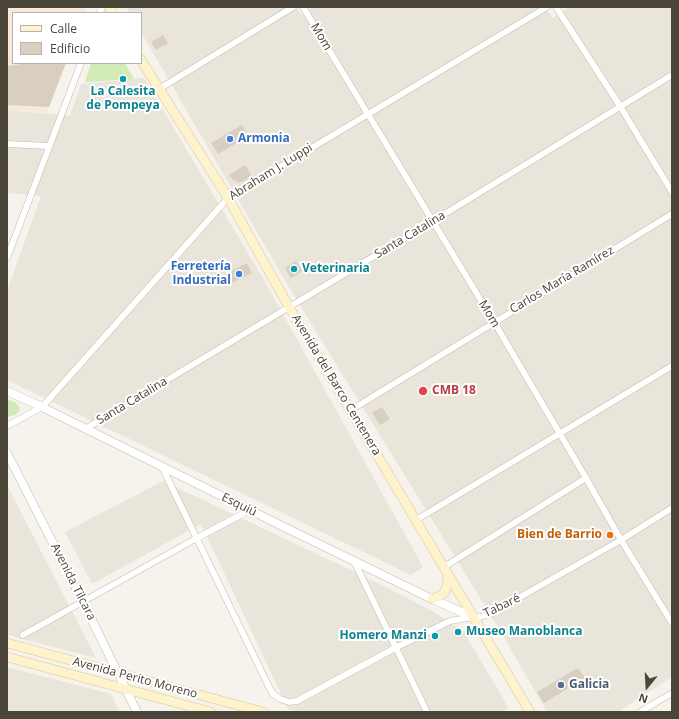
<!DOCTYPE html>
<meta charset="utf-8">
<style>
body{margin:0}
#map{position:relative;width:679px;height:719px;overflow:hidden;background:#f6f3ec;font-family:"Open Sans",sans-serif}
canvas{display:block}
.frame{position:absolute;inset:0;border:8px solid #4b4439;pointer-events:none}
.legend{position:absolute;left:12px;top:12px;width:130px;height:52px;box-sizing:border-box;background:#fff;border:1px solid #b7b4b0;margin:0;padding:5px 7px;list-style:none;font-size:12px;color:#4b4439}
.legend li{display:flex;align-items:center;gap:8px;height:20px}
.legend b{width:20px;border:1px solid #b7b4b0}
.north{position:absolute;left:627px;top:667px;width:40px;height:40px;-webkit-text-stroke:3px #fff;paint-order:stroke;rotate:198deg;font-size:11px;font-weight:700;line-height:16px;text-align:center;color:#4b4439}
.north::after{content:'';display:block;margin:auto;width:14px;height:18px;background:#4b4439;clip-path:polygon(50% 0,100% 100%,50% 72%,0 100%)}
</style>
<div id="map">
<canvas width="679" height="719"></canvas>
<div class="frame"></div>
<ul class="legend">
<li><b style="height:5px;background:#fff3cd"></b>Calle</li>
<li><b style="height:11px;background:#d8cfc1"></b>Edificio</li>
</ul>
<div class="north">N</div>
</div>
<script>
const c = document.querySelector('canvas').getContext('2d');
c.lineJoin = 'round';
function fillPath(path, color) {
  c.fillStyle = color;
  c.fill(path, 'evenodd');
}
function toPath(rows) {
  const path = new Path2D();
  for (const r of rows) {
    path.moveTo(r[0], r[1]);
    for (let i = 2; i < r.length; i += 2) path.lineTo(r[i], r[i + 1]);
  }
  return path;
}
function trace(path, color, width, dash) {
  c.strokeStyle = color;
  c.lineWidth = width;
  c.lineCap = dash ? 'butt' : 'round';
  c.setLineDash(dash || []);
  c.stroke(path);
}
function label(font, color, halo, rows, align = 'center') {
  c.font = font + ' "Open Sans",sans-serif';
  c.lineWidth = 4;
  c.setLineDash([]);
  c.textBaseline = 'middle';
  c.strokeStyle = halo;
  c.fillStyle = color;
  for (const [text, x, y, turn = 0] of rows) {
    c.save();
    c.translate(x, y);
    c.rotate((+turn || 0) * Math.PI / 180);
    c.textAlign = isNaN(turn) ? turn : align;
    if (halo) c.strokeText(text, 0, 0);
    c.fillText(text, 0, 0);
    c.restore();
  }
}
const residential = toPath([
 [126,7,296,7,301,15,313,7,545,7,553,18,569,7,672,7,672,677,618,712,547,712,498,627,293,294,141,32,141,13,130,13],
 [144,78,264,280,423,567,411,575,7,380,7,291,41,196,7,193,7,110,70,116,81,84],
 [163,481,380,584,434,612,463,631,509,708,501,712,300,712,288,709,201,524,92,584,65,532],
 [7,485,96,658,7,635],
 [7,667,111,694,119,712,7,712]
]);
const commercial = toPath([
 [7,7,84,7,86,10,85,13,13,13,13,63,66,63,46,114,7,110]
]);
const green = toPath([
 [91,63,125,63,134,79,85,82],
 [7,399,16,403,19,406,20,410,15,415,7,417]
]);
const building = toPath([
 [163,35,168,43,156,50,151,42],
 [30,63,66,63,49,107,7,105,7,66],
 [242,125,249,136,218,154,211,143],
 [245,165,252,176,242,182,238,182,233,180,229,175],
 [296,261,302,271,291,278,285,268],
 [247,263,252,273,230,284,225,274],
 [382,407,390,419,380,425,372,413],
 [578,668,585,678,544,703,537,692]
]);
const minor = toPath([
 [303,7,494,322,586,478,621,540,672,623],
 [556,7,620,106,672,192],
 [100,13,102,7],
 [159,89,293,7],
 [7,144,48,146],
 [7,258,81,63],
 [351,410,672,214],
 [7,426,42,407,228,198,547,7],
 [85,429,433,221,672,75],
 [162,467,269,687,273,694,280,699,289,702,297,701,395,648,450,621,473,617,480,617,490,614,621,540,672,508],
 [416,520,672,366],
 [354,561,427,712],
 [444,567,586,478],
 [23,635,197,538,250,510],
 [640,712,672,693]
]);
const tertiary = toPath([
 [7,391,42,407,280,525,432,599,473,617],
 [7,453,83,602,137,712]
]);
const secondary = toPath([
 [109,7,113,13],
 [141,60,228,198,289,307,530,712],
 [432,599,440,596,445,592,448,582,447,574],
 [7,643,263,712],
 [7,657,211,712]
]);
const markers = [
 [123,79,4,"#0f9aa8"],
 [230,139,4,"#3f7fe0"],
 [294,269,4,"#0f9aa8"],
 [239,274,4,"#3f7fe0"],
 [423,391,5,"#e0444e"],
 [610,535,4,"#e8710a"],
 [458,632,4,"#0f9aa8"],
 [435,636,4,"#0f9aa8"],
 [561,685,4,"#5c6f8a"]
];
const streetNames = [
 ["Mom",321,37,59],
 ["Abraham J. Luppi",271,172,-32],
 ["Santa Catalina",410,235,-31],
 ["Carlos María Ramírez",562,280,-31],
 ["Mom",489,314,59],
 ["Avenida del Barco Centenera",336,385,59],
 ["Santa Catalina",132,401,-31],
 ["Esquiú",239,505,26],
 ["Avenida Tilcara",73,582,63],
 ["Tabaré",502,606,-26],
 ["Avenida Perito Moreno",135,678,15]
];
const cultureNames = [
 ["La Calesita",123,92,"center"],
 ["de Pompeya",123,106,"center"],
 ["Veterinaria",302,269],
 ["Museo Manoblanca",466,632],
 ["Homero Manzi",427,636,"right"]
];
const shopNames = [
 ["Armonia",238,139],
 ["Ferretería",231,267,"right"],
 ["Industrial",231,281,"right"]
];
const healthNames = [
 ["CMB 18",432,391]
];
const foodNames = [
 ["Bien de Barrio",602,535]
];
const serviceNames = [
 ["Galicia",569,685]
];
fillPath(residential, '#eae5da');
fillPath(commercial, '#f7ead8');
fillPath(green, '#d2eab5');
fillPath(building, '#d8cfc1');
trace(minor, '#c2bbae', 7);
trace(tertiary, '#c2bbae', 9);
trace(secondary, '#d6c79b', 10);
trace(minor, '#fff', 6);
trace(tertiary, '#fff', 8);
trace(secondary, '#fff3cd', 9);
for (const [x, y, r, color] of markers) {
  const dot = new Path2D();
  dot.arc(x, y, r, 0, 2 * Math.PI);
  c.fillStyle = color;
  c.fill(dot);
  trace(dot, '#fff', 1.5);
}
label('12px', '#4b4439', '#fff', streetNames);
label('bold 12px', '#0d838f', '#fff', cultureNames, 'left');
label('bold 12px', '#366cbe', '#fff', shopNames, 'left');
label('bold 12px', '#be3a42', '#fff', healthNames, 'left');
label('bold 12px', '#c56008', '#fff', foodNames, 'right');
label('bold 12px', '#4e5e75', '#fff', serviceNames, 'left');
</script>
